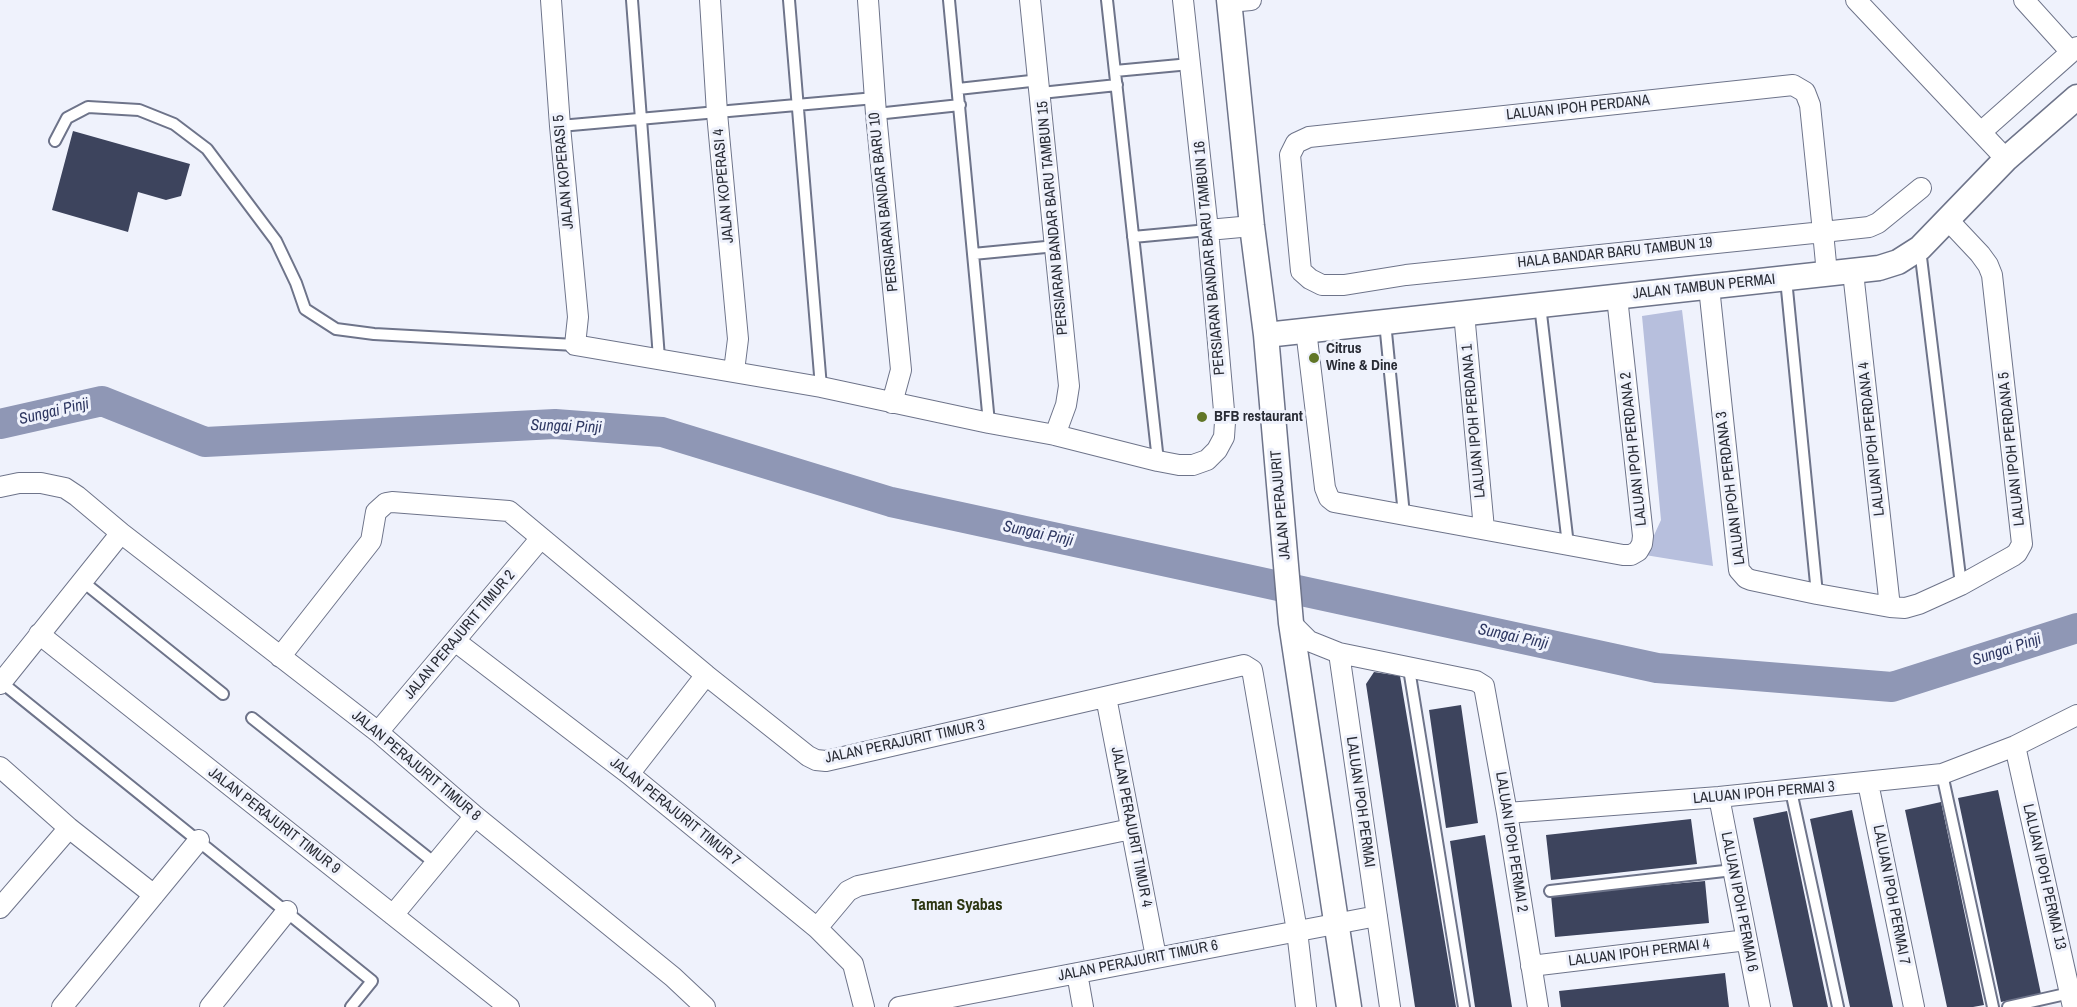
<!DOCTYPE html>
<style>
body{margin:0}
canvas{display:block;background:#eff2fc}
</style>
<canvas width="2077" height="1007"></canvas>
<script>
const c = document.querySelector('canvas').getContext('2d');
c.lineJoin = 'round';
function fillPath(path, color) {
  c.fillStyle = color;
  c.fill(path, 'evenodd');
}
function toPath(rows) {
  const path = new Path2D();
  for (const r of rows) {
    path.moveTo(r[0], r[1]);
    for (let i = 2; i < r.length; i += 2) path.lineTo(r[i], r[i + 1]);
  }
  return path;
}
function trace(path, color, width, dash) {
  c.strokeStyle = color;
  c.lineWidth = width;
  c.lineCap = dash ? 'butt' : 'round';
  c.setLineDash(dash || []);
  c.stroke(path);
}
function label(font, color, halo, rows, align = 'center') {
  c.font = font + ' "Archivo Narrow",sans-serif';
  c.lineWidth = 6;
  c.setLineDash([]);
  c.textBaseline = 'middle';
  c.strokeStyle = halo;
  c.fillStyle = color;
  for (const [text, x, y, turn = 0] of rows) {
    c.save();
    c.translate(x, y);
    c.rotate((+turn || 0) * Math.PI / 180);
    c.textAlign = isNaN(turn) ? turn : align;
    if (halo) c.strokeText(text, 0, 0);
    c.fillText(text, 0, 0);
    c.restore();
  }
}
const green = toPath([
 [1682,310,1713,566,1645,555,1661,520,1642,316]
]);
const river = toPath([
 [0,424,102,401,205,442,555,424,662,432,891,502,1657,668,1892,687,2077,628]
]);
const building = toPath([
 [73,131,190,164,181,196,166,200,138,192,128,232,52,210],
 [1374,672,1400,676,1456,1007,1415,1007,1366,684],
 [1461,705,1478,823,1446,828,1429,710],
 [1998,790,2041,994,2001,1002,1958,798],
 [1941,802,1984,1005,1973,1007,1947,1007,1905,810],
 [1852,810,1893,1007,1850,1007,1810,819],
 [1787,811,1828,1007,1793,1007,1753,818],
 [1691,819,1697,864,1551,880,1546,835],
 [1485,835,1512,1007,1475,1007,1450,841],
 [1705,881,1709,923,1555,937,1551,895],
 [1725,973,1729,1007,1561,1007,1559,991]
]);
const service = toPath([
 [632,0,659,358],
 [789,0,821,387],
 [949,0,989,423],
 [1107,0,1158,461],
 [1115,71,1190,64],
 [958,89,1040,80],
 [1041,93,1117,85],
 [876,114,960,105],
 [560,126,875,98],
 [55,141,67,118,88,107,139,110,174,124,207,149,276,241,296,283,305,309,336,329,374,334,575,345],
 [1133,237,1208,230],
 [1920,249,1961,585],
 [973,254,1056,246],
 [1786,279,1817,594],
 [1540,305,1568,545],
 [1385,322,1404,515],
 [82,581,223,694],
 [1409,669,1464,1007],
 [1,682,372,981,351,1007],
 [252,718,436,864],
 [1942,774,1993,1007],
 [1791,791,1838,1007],
 [1550,891,1733,870],
 [2008,1007,2070,993]
]);
const minor = toPath([
 [551,0,560,126,578,317,575,345,821,387,989,423,1055,435,1158,461,1179,465,1193,465,1207,460,1217,450,1224,437,1225,422,1208,230,1183,0],
 [710,0,717,113,738,339,734,371],
 [868,0,876,114,901,370,892,403],
 [1030,0,1069,386,1066,405,1055,435],
 [1856,0,2006,159],
 [2024,0,2071,52],
 [1229,2,1251,0],
 [1981,132,2077,47],
 [1208,230,1252,226],
 [1853,272,1890,607],
 [1827,274,1823,232,1810,105,1805,92,1793,85,1309,137,1296,143,1290,155,1301,271,1310,279,1322,285,1344,285,1406,275,1823,232,1869,227,1878,223,1921,188],
 [1709,287,1739,570,1746,578,1751,580,1817,594,1890,607,1905,608,1919,604,1961,585,2013,556,2017,553,2022,544,1992,275,1988,265,1980,254,1948,220],
 [1464,313,1484,529],
 [1306,330,1325,488,1329,498,1334,502,1623,555,1631,555,1638,551,1642,544,1643,536,1617,297],
 [0,487,19,483,41,483,65,488,77,496,121,533,378,732,475,816,673,977,705,1007],
 [1291,623,1309,641,1339,653,1476,681,1484,686,1507,813,1538,1007],
 [39,634,509,1007],
 [455,641,629,774,817,928,853,964,864,1007],
 [1339,653,1390,1007],
 [280,657,371,541,376,512,386,503,392,502,509,511,706,675,808,756,816,760,826,761,1244,665,1252,670,1253,675,1297,931,1306,1007],
 [0,684,121,533],
 [1106,697,1156,957],
 [378,732,541,538],
 [2015,746,2073,1007],
 [0,767,69,828,154,895],
 [629,774,706,675],
 [1868,783,1914,1007],
 [1719,797,1760,1007],
 [1507,813,1719,797,1942,774,2015,746,2077,715],
 [0,908,69,828],
 [393,915,475,816],
 [817,928,848,891,858,886,1131,829],
 [1531,966,1747,940],
 [1077,973,1083,1007],
 [62,1007,199,840],
 [210,1007,287,911],
 [899,1007,1377,916]
]);
const tertiary = toPath([
 [1229,0,1252,226,1266,335,1291,623,1349,1007],
 [1266,335,1879,268,1898,262,1920,248,2006,159,2077,97]
]);
const markers = [
 [1314,358,6,"#617627"],
 [1202,417,6,"#617627"]
];
const streetNames = [
 ["LALUAN IPOH PERDANA",1578,108,-6],
 ["JALAN KOPERASI 5",564,172,-95],
 ["JALAN KOPERASI 4",724,186,-95],
 ["PERSIARAN BANDAR BARU 10",884,202,-96],
 ["PERSIARAN BANDAR BARU TAMBUN 15",1053,218,-95],
 ["HALA BANDAR BARU TAMBUN 19",1615,253,-6],
 ["PERSIARAN BANDAR BARU TAMBUN 16",1210,258,-95],
 ["JALAN TAMBUN PERMAI",1704,287,-6],
 ["LALUAN IPOH PERDANA 1",1474,421,-95],
 ["LALUAN IPOH PERDANA 4",1872,439,-96],
 ["LALUAN IPOH PERDANA 2",1634,449,-96],
 ["LALUAN IPOH PERDANA 5",2012,449,-96],
 ["LALUAN IPOH PERDANA 3",1731,488,-97],
 ["JALAN PERAJURIT",1281,505,-95],
 ["JALAN PERAJURIT TIMUR 2",460,635,-50],
 ["JALAN PERAJURIT TIMUR 3",905,742,-12],
 ["JALAN PERAJURIT TIMUR 8",416,766,40],
 ["LALUAN IPOH PERMAI 3",1764,793,-5],
 ["LALUAN IPOH PERMAI",1360,802,82],
 ["JALAN PERAJURIT TIMUR 7",675,812,39],
 ["JALAN PERAJURIT TIMUR 9",274,821,38],
 ["JALAN PERAJURIT TIMUR 4",1131,827,79],
 ["LALUAN IPOH PERMAI 2",1511,842,81],
 ["LALUAN IPOH PERMAI 13",2044,877,77],
 ["LALUAN IPOH PERMAI 7",1891,895,79],
 ["LALUAN IPOH PERMAI 6",1739,902,79],
 ["LALUAN IPOH PERMAI 4",1639,953,-7],
 ["JALAN PERAJURIT TIMUR 6",1138,961,-11]
];
const poiNames = [
 ["Citrus",1326,349],
 ["Wine & Dine",1326,366],
 ["BFB restaurant",1214,417]
];
const waterNames = [
 ["Sungai Pinji",54,412,-13],
 ["Sungai Pinji",566,427,2],
 ["Sungai Pinji",1038,534,12],
 ["Sungai Pinji",1513,637,12],
 ["Sungai Pinji",2007,650,-18]
];
const neighbourhoodNames = [
 ["Taman Syabas",957,906]
];
fillPath(green, '#b7bfdd');
trace(river, '#8f97b5', 30);
fillPath(building, '#3d445d');
trace(service, '#6e748a', 14);
trace(minor, '#6e748a', 22);
trace(tertiary, '#6e748a', 27);
trace(service, '#fff', 10);
trace(minor, '#fff', 20);
trace(tertiary, '#fff', 24);
for (const [x, y, r, color] of markers) {
  const dot = new Path2D();
  dot.arc(x, y, r, 0, 2 * Math.PI);
  c.fillStyle = color;
  c.fill(dot);
  trace(dot, '#eff2fc', 2);
}
label('15px', '#292c35', '#eff2fc', streetNames);
label('bold 15px', '#292c35', '#eff2fc', poiNames, 'left');
label('italic 16px', '#2e3761', '#eff2fc', waterNames);
label('bold 16px', '#2b3510', '#eff2fc', neighbourhoodNames);
</script>
